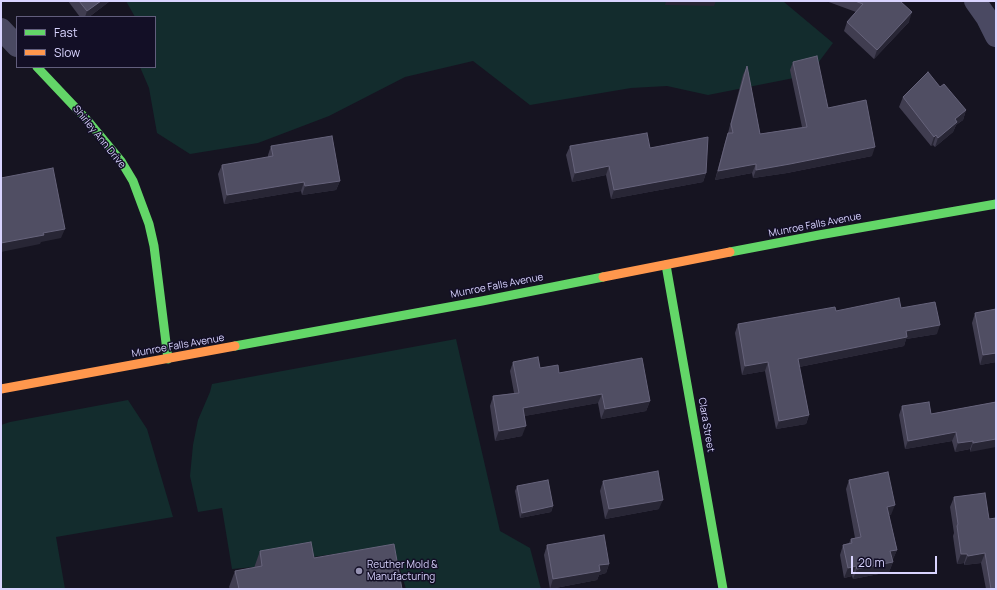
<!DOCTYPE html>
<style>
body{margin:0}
#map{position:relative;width:997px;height:590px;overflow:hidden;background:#161421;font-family:Manrope,sans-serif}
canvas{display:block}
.frame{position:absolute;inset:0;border:2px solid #d9d4ff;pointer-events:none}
.legend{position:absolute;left:16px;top:16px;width:140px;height:52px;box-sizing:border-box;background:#130f26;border:1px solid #625e7d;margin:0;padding:5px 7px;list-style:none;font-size:12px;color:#d9d4ff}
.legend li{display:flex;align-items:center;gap:8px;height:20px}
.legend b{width:20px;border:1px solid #625e7d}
.scale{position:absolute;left:851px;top:556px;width:86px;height:18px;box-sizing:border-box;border:2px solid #d9d4ff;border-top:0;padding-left:5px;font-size:12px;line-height:14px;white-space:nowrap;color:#d9d4ff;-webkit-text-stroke:3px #130f26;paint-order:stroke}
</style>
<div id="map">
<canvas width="997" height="590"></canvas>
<div class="frame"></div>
<ul class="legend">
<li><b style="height:5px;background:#63d668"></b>Fast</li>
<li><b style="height:5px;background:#ff974d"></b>Slow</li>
</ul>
<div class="scale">20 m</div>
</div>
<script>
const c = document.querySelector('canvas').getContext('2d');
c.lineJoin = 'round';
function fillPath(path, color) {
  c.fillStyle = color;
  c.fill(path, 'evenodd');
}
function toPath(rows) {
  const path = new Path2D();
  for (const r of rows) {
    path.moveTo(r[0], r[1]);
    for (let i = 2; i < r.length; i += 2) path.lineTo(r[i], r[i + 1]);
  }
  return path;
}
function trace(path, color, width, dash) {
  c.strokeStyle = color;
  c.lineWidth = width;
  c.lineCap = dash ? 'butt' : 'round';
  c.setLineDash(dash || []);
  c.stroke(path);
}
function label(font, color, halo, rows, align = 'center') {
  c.font = font + ' Manrope,sans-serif';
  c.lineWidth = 3;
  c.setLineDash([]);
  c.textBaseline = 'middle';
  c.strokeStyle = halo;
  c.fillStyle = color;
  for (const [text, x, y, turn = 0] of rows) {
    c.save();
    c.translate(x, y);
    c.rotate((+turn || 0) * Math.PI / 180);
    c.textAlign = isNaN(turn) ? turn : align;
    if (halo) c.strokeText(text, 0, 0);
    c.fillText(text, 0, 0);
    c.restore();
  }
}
const green = toPath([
 [126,1,677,1,784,2,833,43,809,75,708,95,667,86,631,88,530,105,473,61,405,77,329,116,258,143,190,154,157,133,149,88,140,67,155,67,155,17,135,17],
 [456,339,500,531,530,548,541,589,406,589,393,546,305,558,254,567,232,569,222,508,198,512,190,476,193,445,198,420,210,392,212,384],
 [128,400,147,429,173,517,56,537,65,589,1,589,1,425,10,422]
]);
const street = toPath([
 [975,1,987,18,996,36],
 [1,29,17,46]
]);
const fast = toPath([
 [37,67,88,121,121,161,133,181,149,224,154,246,168,359],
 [730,252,819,235,996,204],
 [666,265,723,589],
 [235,346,482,301,603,277]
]);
const slow = toPath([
 [603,277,730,252],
 [1,389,235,346]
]);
const wall = toPath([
 [68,1,110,1,89,17,80,17],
 [826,1,900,1,909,22,874,59,844,31,847,22,856,12],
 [793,62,828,108,872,156,787,173,753,178,752,173,715,180,725,142,728,134,728,133,743,75,747,66,760,134,802,127,790,70],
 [940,87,966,110,963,120,956,125,953,132,935,147,933,145,931,146,899,107,903,97],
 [271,146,340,181,336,190,302,195,301,191,224,204,218,174,222,165,268,157,268,155],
 [570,146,650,148,706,173,703,182,611,199,606,175,572,182,566,155],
 [901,308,937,334,906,339,904,346,799,367,809,415,806,424,776,429,765,371,742,375,735,333,738,324,836,311],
 [996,309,996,362,980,365,972,323,975,313],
 [513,362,559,373,650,401,646,411,601,419,598,403,524,416,522,436,495,441,490,406,493,396,514,393,510,371],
 [996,402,970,452,970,449,955,452,952,441,905,449,899,415,902,406,931,414],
 [849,480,891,515,889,515,897,550,893,559,892,559,893,562,889,572,853,579,852,576,844,578,840,555,843,545,849,543,851,539,855,538,846,489],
 [603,481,659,509,605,519,600,491],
 [517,486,553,506,551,512,520,518,515,491],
 [985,493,996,589,986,589,981,563,964,565,964,563,957,564,953,536,954,533,950,507,954,497],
 [547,545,609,564,606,573,599,575,597,580,550,589,544,555],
 [260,551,314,558,402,589,230,589,229,587,235,571,254,568]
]);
const shadedWall = toPath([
 [101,1,110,1,89,17,85,17,87,11],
 [666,1,716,1,714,6,665,5],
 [912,12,909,22,874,59,877,50],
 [966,110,963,120,956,125,953,132,935,147,938,138,955,119],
 [936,135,933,145,931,146,934,137],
 [875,147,872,156,787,173,753,178,756,170],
 [756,164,752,173,715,180,718,171],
 [609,166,606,175,572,182,575,173],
 [706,173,703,182,611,199,614,190],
 [340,181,336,190,302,195,305,186],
 [304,182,301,191,224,204,227,195],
 [65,229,61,238,41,242,40,244,1,252,1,243,43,233],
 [940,325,937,334,906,339,904,346,794,368,798,359,906,331],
 [996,353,996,362,980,365,983,355],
 [768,362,765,371,742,375,745,366],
 [602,394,598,403,519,417,523,408],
 [650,401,646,411,601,419,605,409],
 [809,415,806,424,776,429,779,421],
 [526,426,522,436,495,441,499,431],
 [956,432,952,441,905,449,908,441],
 [996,439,996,447,970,452,973,443],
 [973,441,970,449,955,452,958,443],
 [663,500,659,509,605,519,609,509],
 [895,505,891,515,883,516,887,507],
 [553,506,551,512,520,518,522,513],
 [897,550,893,559,887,560,890,551],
 [985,553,981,563,964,565,968,556],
 [961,554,967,554,964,563,957,564],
 [893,562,889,572,853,579,857,569],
 [609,564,606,573,599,575,597,580,550,589,553,579,599,565],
 [856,566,852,576,844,578,848,568]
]);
const building = toPath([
 [79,1,101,1,87,11,79,1],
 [855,1,900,1,912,12,877,50,847,22,863,4,855,1],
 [817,56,828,108,866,100,875,147,790,164,756,170,756,164,718,171,728,133,733,133,731,124,747,66,760,134,807,127,793,62,817,56],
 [928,72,940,87,944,84,966,110,955,119,957,122,938,138,936,135,934,137,903,97,928,72],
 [647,133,650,148,708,137,706,173,614,190,609,166,575,173,570,146,647,133],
 [332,136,340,181,305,186,304,182,227,195,222,165,273,156,271,146,332,136],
 [53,168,65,229,43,233,44,235,1,243,1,178,53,168],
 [899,298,901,308,935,302,940,325,906,331,907,337,798,359,809,415,779,421,768,362,745,366,738,324,835,307,836,311,899,298],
 [996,309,996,353,983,355,975,313,996,309],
 [538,357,540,368,558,365,559,373,642,358,650,401,605,409,602,394,523,408,526,426,499,431,493,396,519,393,513,362,538,357],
 [929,402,931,414,996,402,996,439,973,443,973,441,958,443,956,432,908,441,902,406,929,402],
 [658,471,663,500,609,509,603,481,658,471],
 [888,472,895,505,887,507,897,550,890,551,893,562,857,569,856,566,848,568,843,545,852,543,851,539,861,537,849,480,888,472],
 [548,480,553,506,522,513,517,486,548,480],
 [985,493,989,519,996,518,996,589,991,589,985,553,968,556,967,554,961,554,957,526,958,524,954,497,985,493],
 [604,535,609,564,599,565,600,571,553,579,547,545,604,535],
 [311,542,314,558,394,544,402,589,239,589,235,571,262,566,260,551,311,542]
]);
const markers = [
 [359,571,4,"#9591b1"]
];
const streetNames = [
 ["Shirley Ann Drive",99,137,51],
 ["Munroe Falls Avenue",815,225,-11],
 ["Munroe Falls Avenue",497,286,-11],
 ["Munroe Falls Avenue",178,346,-10],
 ["Clara Street",706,425,80]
];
const poiNames = [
 ["Reuther Mold &",367,565],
 ["Manufacturing",367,577]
];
fillPath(green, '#132c2d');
trace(street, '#4a4962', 22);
trace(fast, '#63d668', 9);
trace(slow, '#ff974d', 9);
fillPath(wall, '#403d50');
fillPath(shadedWall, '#282635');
fillPath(building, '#504e63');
trace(building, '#66637b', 1);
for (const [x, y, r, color] of markers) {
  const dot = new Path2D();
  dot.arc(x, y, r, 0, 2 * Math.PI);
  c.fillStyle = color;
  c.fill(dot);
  trace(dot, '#130f26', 1.5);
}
label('10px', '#d9d4ff', '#130f26', streetNames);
label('10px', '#d9d4ff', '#130f26', poiNames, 'left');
</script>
